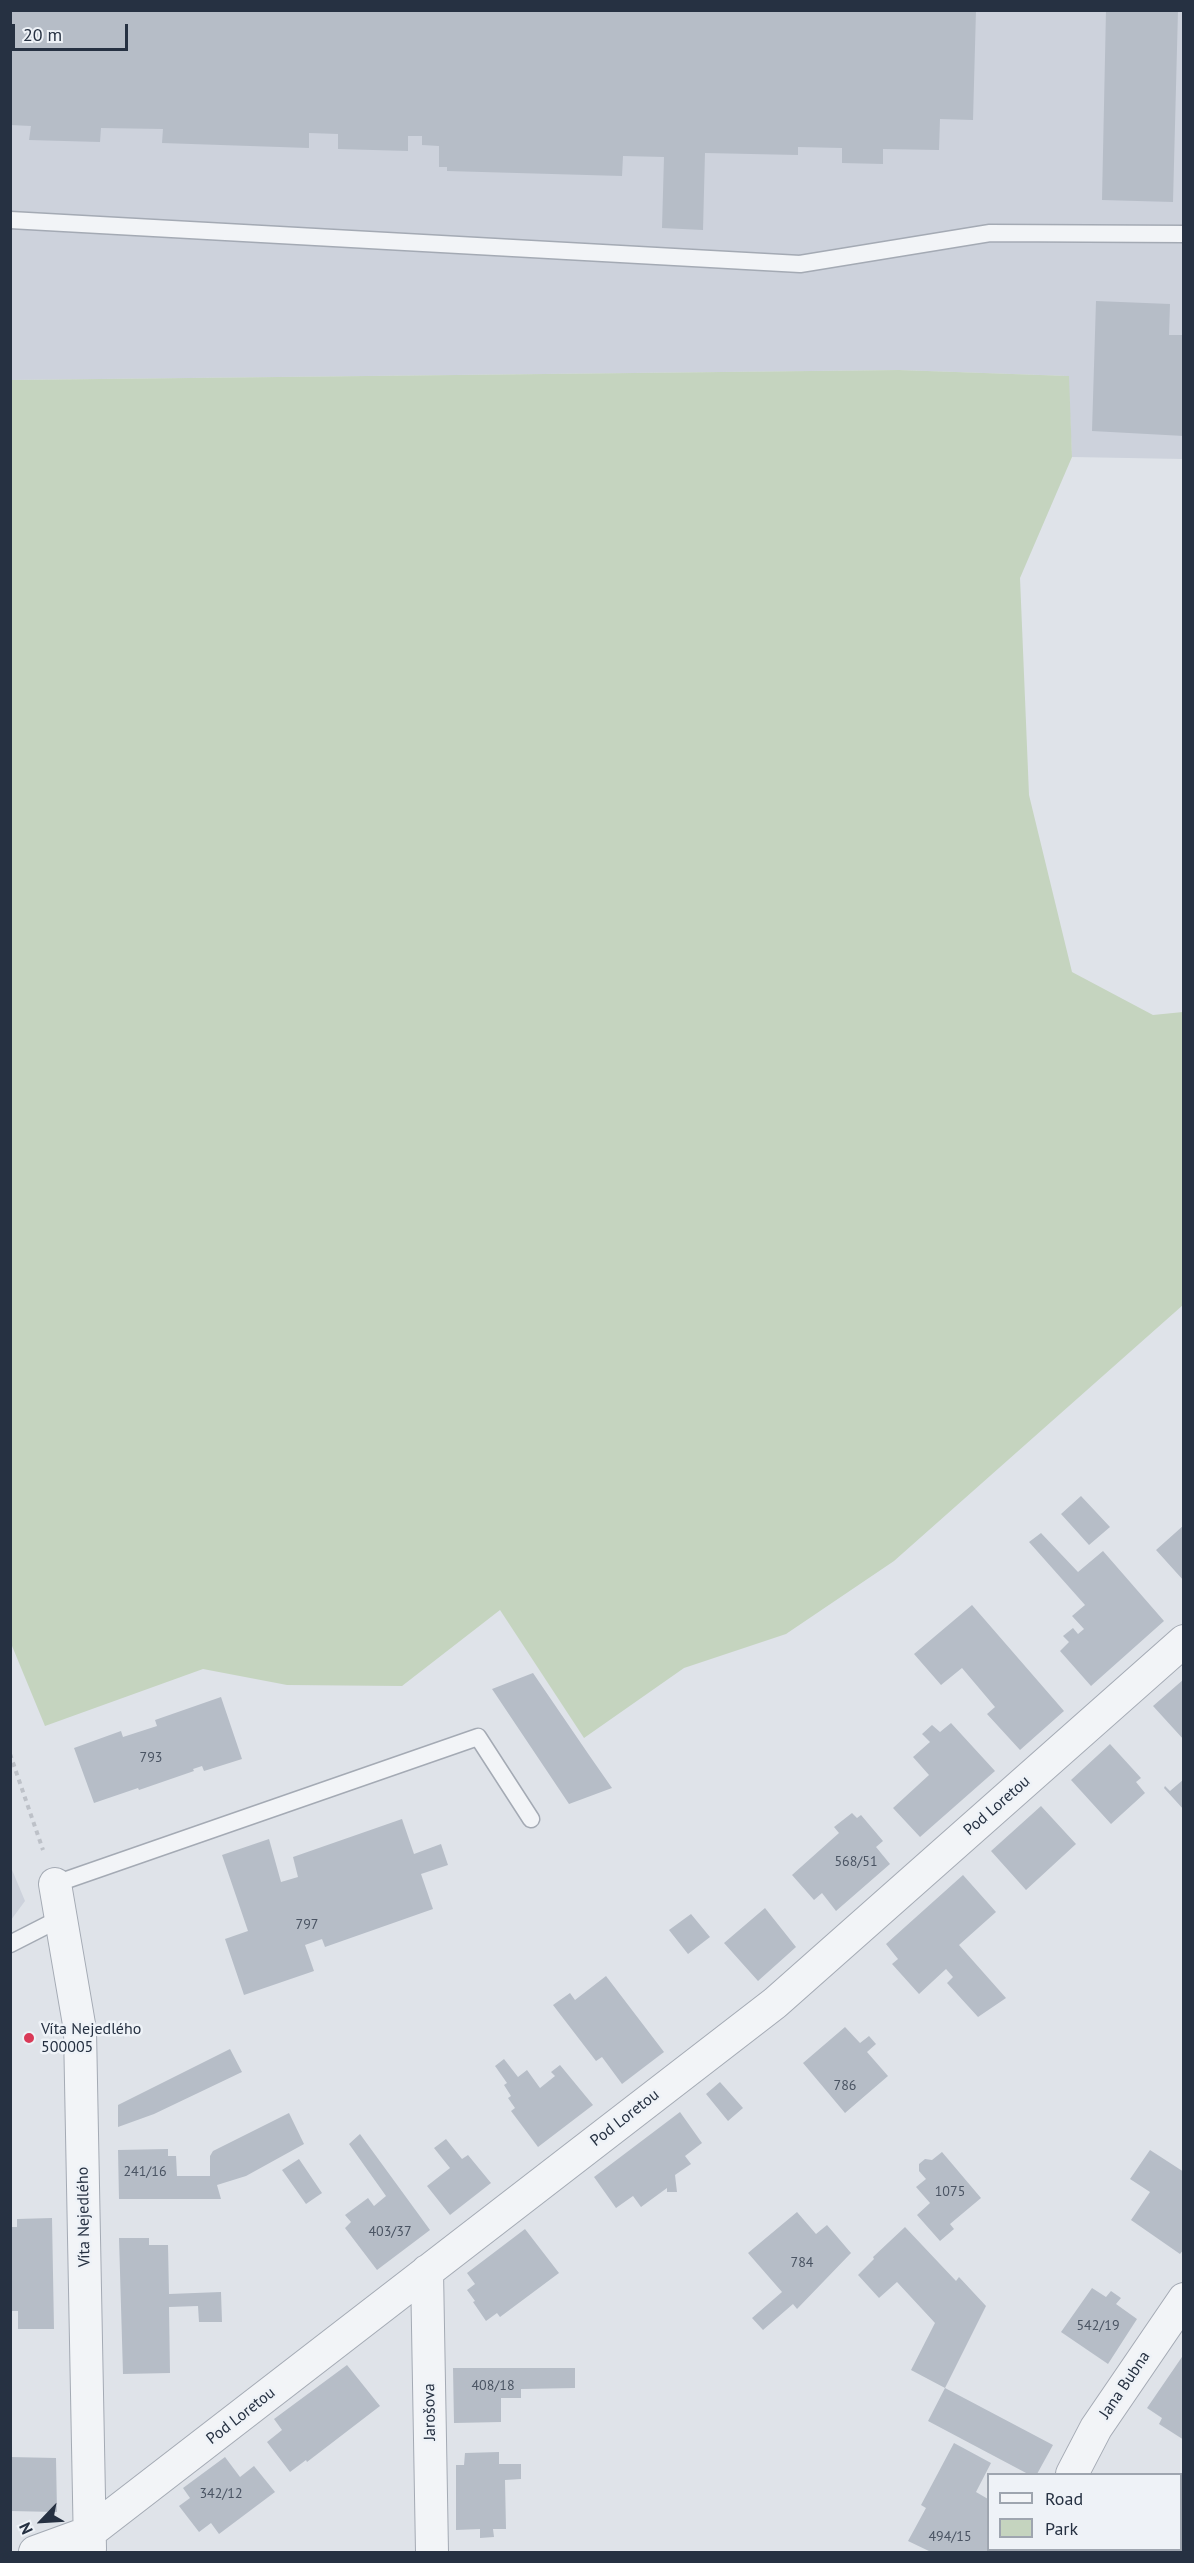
<!DOCTYPE html>
<meta charset="utf-8">
<style>
body{margin:0}
#map{position:relative;width:1194px;height:2563px;overflow:hidden;background:#dfe3e9;font-family:"PT Sans",sans-serif}
canvas{display:block}
.frame{position:absolute;inset:0;border:12px solid #263142;pointer-events:none}
.legend{position:absolute;left:987px;top:2473px;width:195px;height:78px;box-sizing:border-box;background:#eef2f7;border:2px solid #9ea5af;margin:0;padding:8px 10px;list-style:none;font-size:18px;color:#263142}
.legend li{display:flex;align-items:center;gap:12px;height:30px}
.legend b{width:30px;border:2px solid #9ea5af}
.north{position:absolute;left:12px;top:2491px;width:60px;height:60px;-webkit-text-stroke:4px #eef2f7;paint-order:stroke;rotate:245deg;font-size:16px;font-weight:700;line-height:24px;text-align:center;color:#263142}
.north::after{content:'';display:block;margin:auto;width:21px;height:27px;background:#263142;clip-path:polygon(50% 0,100% 100%,50% 72%,0 100%)}
.scale{position:absolute;left:12px;top:24px;width:116px;height:27px;box-sizing:border-box;border:3px solid #263142;border-top:0;padding-left:8px;font-size:18px;line-height:21px;white-space:nowrap;color:#263142;-webkit-text-stroke:4px #eef2f7;paint-order:stroke}
</style>
<div id="map">
<canvas width="1194" height="2563"></canvas>
<div class="frame"></div>
<ul class="legend">
<li><b style="height:8px;background:#f2f4f7"></b>Road</li>
<li><b style="height:16px;background:#c5d4bf"></b>Park</li>
</ul>
<div class="north">N</div>
<div class="scale">20 m</div>
</div>
<script>
const c = document.querySelector('canvas').getContext('2d');
c.lineJoin = 'round';
function fillPath(path, color) {
  c.fillStyle = color;
  c.fill(path, 'evenodd');
}
function toPath(rows) {
  const path = new Path2D();
  for (const r of rows) {
    path.moveTo(r[0], r[1]);
    for (let i = 2; i < r.length; i += 2) path.lineTo(r[i], r[i + 1]);
  }
  return path;
}
function trace(path, color, width, dash) {
  c.strokeStyle = color;
  c.lineWidth = width;
  c.lineCap = dash ? 'butt' : 'round';
  c.setLineDash(dash || []);
  c.stroke(path);
}
function label(font, color, halo, rows, align = 'center') {
  c.font = font + ' "PT Sans",sans-serif';
  c.lineWidth = 5;
  c.setLineDash([]);
  c.textBaseline = 'middle';
  c.strokeStyle = halo;
  c.fillStyle = color;
  for (const [text, x, y, turn = 0] of rows) {
    c.save();
    c.translate(x, y);
    c.rotate((+turn || 0) * Math.PI / 180);
    c.textAlign = isNaN(turn) ? turn : align;
    if (halo) c.strokeText(text, 0, 0);
    c.fillText(text, 0, 0);
    c.restore();
  }
}
const built = toPath([
 [10,11,1183,11,1183,459,1072,457,1068,376,899,370,11,380],
 [10,1865,25,1901,11,1920,10,1920]
]);
const green = toPath([
 [899,370,1069,376,1072,457,1020,578,1029,795,1072,972,1153,1015,1183,1012,1183,1305,894,1561,786,1634,684,1668,584,1738,500,1610,402,1686,287,1685,203,1669,45,1726,10,1641,11,380]
]);
const building = toPath([
 [10,10,976,10,973,120,940,119,939,150,883,149,883,164,842,163,842,148,798,147,798,155,705,153,703,230,662,228,664,157,623,156,622,176,447,171,447,167,439,167,439,146,422,145,422,136,408,136,408,151,338,149,338,134,309,133,309,148,162,143,163,129,101,128,100,142,29,140,31,126,10,125],
 [1106,10,1178,10,1173,202,1102,200],
 [1096,301,1170,304,1169,335,1184,335,1184,436,1092,431],
 [1081,1496,1110,1527,1089,1545,1061,1514],
 [1184,1525,1184,1581,1156,1550],
 [1041,1533,1078,1572,1103,1551,1164,1621,1091,1686,1060,1651,1069,1642,1063,1636,1073,1628,1078,1634,1084,1629,1072,1616,1085,1605,1029,1542],
 [972,1605,1064,1711,1020,1750,987,1714,995,1707,962,1668,941,1685,914,1654],
 [533,1673,589,1755,612,1788,569,1804,492,1689],
 [1184,1679,1184,1740,1153,1706],
 [221,1697,242,1759,204,1771,202,1766,193,1769,194,1771,139,1790,138,1788,94,1803,74,1748,121,1731,123,1737,157,1726,155,1720],
 [951,1723,995,1771,920,1837,893,1808,929,1775,913,1757,930,1742,922,1734,932,1725,940,1732],
 [1110,1744,1141,1778,1136,1782,1145,1793,1111,1824,1071,1780],
 [1184,1779,1184,1810,1164,1788,1165,1786,1170,1791],
 [1041,1806,1076,1844,1026,1890,991,1851],
 [852,1813,857,1818,861,1815,883,1841,876,1847,890,1864,836,1911,822,1893,814,1900,792,1875,839,1833,834,1827],
 [402,1819,414,1854,441,1844,448,1865,421,1874,433,1909,325,1947,322,1939,305,1945,314,1971,244,1995,225,1939,248,1931,222,1855,269,1839,281,1882,298,1877,293,1857],
 [963,1875,996,1912,959,1945,1006,1998,978,2017,947,1983,953,1977,946,1969,919,1994,892,1964,898,1959,886,1944],
 [765,1908,796,1947,758,1981,724,1943],
 [691,1914,710,1937,688,1954,669,1930],
 [606,1976,664,2052,622,2084,602,2057,596,2061,553,2005,570,1993,575,2000],
 [845,2027,860,2043,869,2036,876,2044,867,2052,888,2076,845,2113,803,2063],
 [230,2049,242,2072,154,2114,118,2127,118,2105],
 [504,2059,518,2077,527,2070,540,2088,555,2076,551,2072,560,2065,593,2105,538,2147,511,2111,515,2108,508,2098,511,2096,504,2085,507,2083,495,2066],
 [720,2082,743,2108,728,2121,706,2094],
 [680,2112,702,2143,685,2156,691,2164,675,2175,677,2192,667,2192,667,2188,641,2207,633,2196,616,2208,594,2177],
 [289,2113,304,2144,246,2176,217,2185,221,2199,119,2199,118,2150,168,2149,168,2156,176,2156,177,2176,210,2176,210,2156,213,2151],
 [360,2134,430,2230,377,2270,345,2228,351,2222,345,2215,368,2198,374,2206,386,2196,349,2144],
 [446,2139,462,2159,468,2155,491,2183,450,2215,427,2186,450,2168,434,2148],
 [1150,2150,1184,2172,1184,2249,1180,2254,1131,2220,1150,2192,1130,2179],
 [942,2152,981,2198,950,2224,954,2229,940,2241,917,2215,930,2203,916,2187,926,2179,919,2171,919,2164,925,2159,932,2160],
 [299,2159,322,2193,306,2204,282,2170],
 [797,2212,816,2234,827,2225,851,2253,797,2309,793,2304,763,2330,752,2318,782,2292,748,2253],
 [52,2218,54,2329,18,2329,18,2311,10,2311,10,2227,17,2227,17,2219],
 [905,2227,956,2281,959,2277,986,2306,945,2388,1053,2445,1037,2474,1028,2474,928,2421,945,2388,911,2370,935,2323,897,2282,879,2298,858,2275,874,2259,873,2257],
 [525,2229,559,2273,500,2317,497,2313,486,2321,473,2302,475,2301,467,2290,475,2284,467,2273],
 [119,2238,149,2238,149,2245,168,2245,169,2294,221,2292,222,2322,199,2322,198,2306,169,2307,170,2373,123,2374],
 [1092,2288,1106,2297,1111,2291,1121,2298,1116,2304,1137,2319,1108,2364,1061,2332],
 [1184,2354,1184,2440,1159,2424,1162,2418,1147,2408],
 [347,2365,380,2406,307,2462,306,2460,290,2472,267,2442,282,2430,274,2419],
 [453,2368,575,2368,575,2388,521,2389,521,2398,501,2398,501,2422,454,2423],
 [954,2443,991,2463,976,2492,988,2499,988,2550,1002,2550,1001,2552,931,2552,908,2541,926,2508,921,2505],
 [499,2452,499,2464,521,2464,521,2479,505,2480,506,2529,493,2529,494,2537,480,2538,480,2529,456,2530,456,2465,464,2465,465,2453],
 [10,2457,56,2458,57,2512,10,2511],
 [225,2457,240,2477,254,2466,275,2492,219,2534,211,2523,199,2532,179,2506,190,2498,183,2488],
 [1068,2550,1127,2550,1126,2552,1066,2552]
]);
const path = toPath([
 [10,1754,43,1850]
]);
const lane = toPath([
 [10,220,800,264,990,233,1184,234],
 [55,1884,478,1737,531,1819],
 [10,1944,61,1918]
]);
const street = toPath([
 [55,1884,80,2030,90,2549],
 [427,2271,432,2552],
 [1072,2474,1096,2428,1184,2299],
 [35,2552,90,2532,775,2003,1184,1641],
 [1032,2552,1034,2550]
]);
const markers = [
 [29,2038,6,"#d93a58"]
];
const numberNames = [
 ["793",151,1758],
 ["568/51",856,1862],
 ["797",307,1925],
 ["786",845,2086],
 ["241/16",145,2172],
 ["1075",950,2192],
 ["403/37",390,2232],
 ["784",802,2263],
 ["542/19",1098,2326],
 ["408/18",493,2386],
 ["342/12",221,2494],
 ["494/15",950,2537]
];
const streetNames = [
 ["Pod Loretou",997,1806,-41],
 ["Pod Loretou",625,2118,-38],
 ["Víta Nejedlého",84,2217,-91],
 ["Jana Bubna",1125,2385,-56],
 ["Jarošova",430,2412,-91],
 ["Pod Loretou",241,2416,-38]
];
const poiNames = [
 ["Víta Nejedlého",41,2029],
 ["500005",41,2047]
];
fillPath(built, '#cdd2dc');
fillPath(green, '#c5d4bf');
fillPath(building, '#b6bdc7');
trace(lane, '#a4aab4', 19);
trace(street, '#a4aab4', 34);
trace(path, '#bdc1c8', 4, [4.5, 4.5]);
trace(lane, '#f2f4f7', 16);
trace(street, '#f2f4f7', 32);
for (const [x, y, r, color] of markers) {
  const dot = new Path2D();
  dot.arc(x, y, r, 0, 2 * Math.PI);
  c.fillStyle = color;
  c.fill(dot);
  trace(dot, '#eef2f7', 2);
}
label('14px', '#4a5463', null, numberNames);
label('16px', '#263142', '#eef2f7', streetNames);
label('16px', '#263142', '#eef2f7', poiNames, 'left');
</script>
